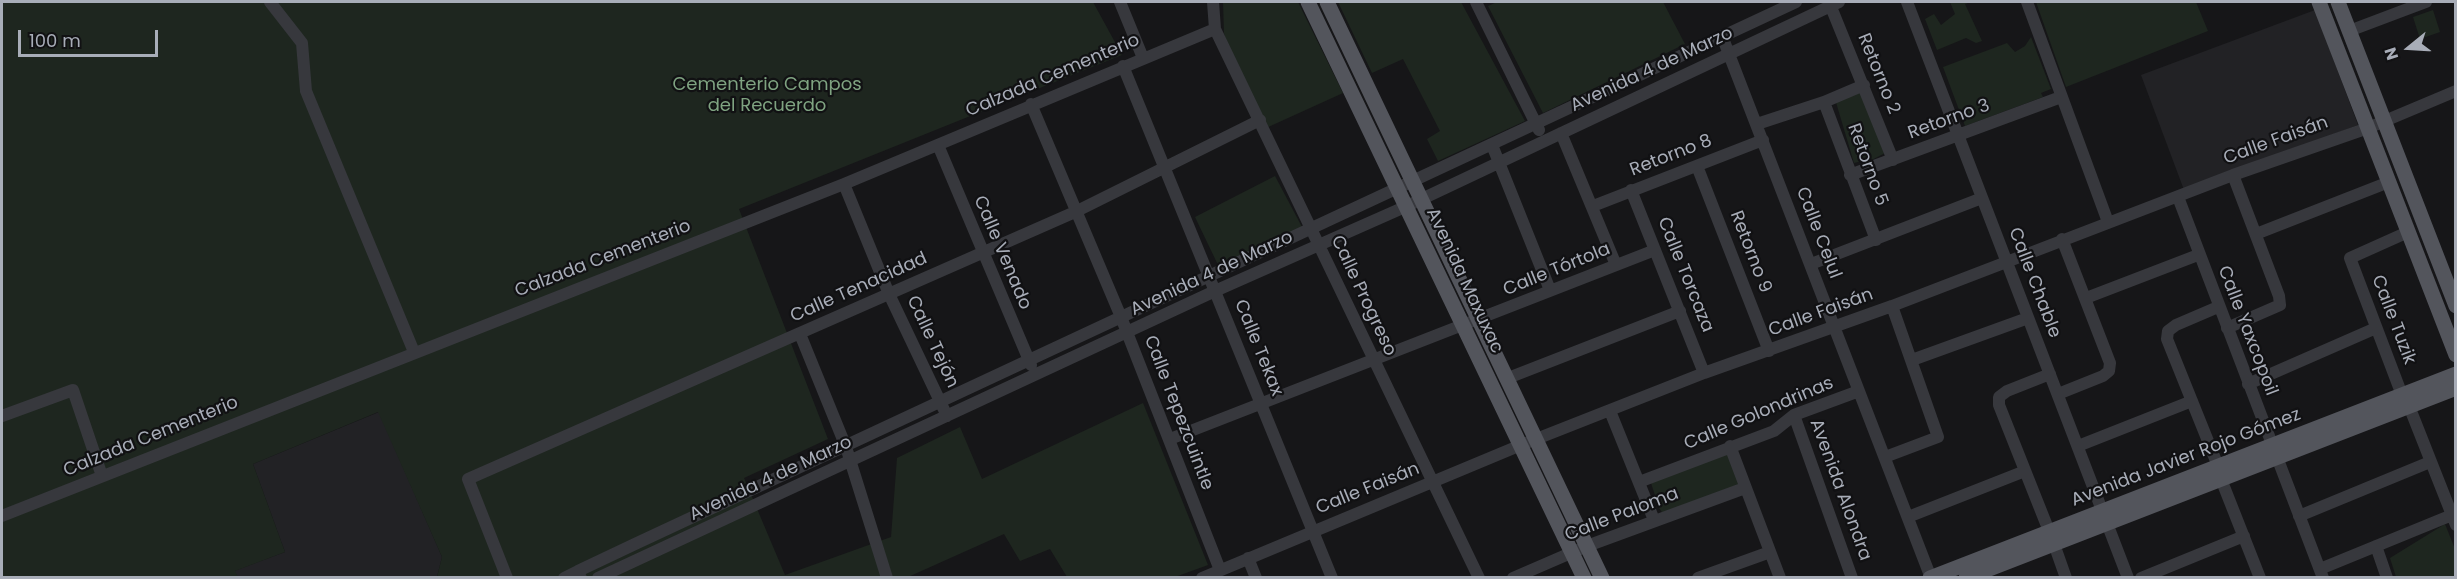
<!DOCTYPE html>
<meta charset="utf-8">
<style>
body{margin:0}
#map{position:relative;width:2457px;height:579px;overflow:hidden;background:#161618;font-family:Poppins,sans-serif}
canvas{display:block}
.frame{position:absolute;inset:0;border:3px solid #a8adb8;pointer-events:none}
.north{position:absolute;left:2379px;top:18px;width:60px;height:60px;-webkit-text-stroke:4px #111113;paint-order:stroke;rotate:252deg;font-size:16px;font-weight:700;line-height:24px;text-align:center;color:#a8adb8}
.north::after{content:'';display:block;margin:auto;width:21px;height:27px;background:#a8adb8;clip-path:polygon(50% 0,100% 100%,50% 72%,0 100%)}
.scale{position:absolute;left:18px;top:30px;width:140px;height:27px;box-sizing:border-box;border:3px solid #a8adb8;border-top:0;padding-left:8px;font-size:18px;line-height:21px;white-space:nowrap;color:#a8adb8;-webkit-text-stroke:4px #111113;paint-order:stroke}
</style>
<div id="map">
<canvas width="2457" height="579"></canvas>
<div class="frame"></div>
<div class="north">N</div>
<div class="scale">100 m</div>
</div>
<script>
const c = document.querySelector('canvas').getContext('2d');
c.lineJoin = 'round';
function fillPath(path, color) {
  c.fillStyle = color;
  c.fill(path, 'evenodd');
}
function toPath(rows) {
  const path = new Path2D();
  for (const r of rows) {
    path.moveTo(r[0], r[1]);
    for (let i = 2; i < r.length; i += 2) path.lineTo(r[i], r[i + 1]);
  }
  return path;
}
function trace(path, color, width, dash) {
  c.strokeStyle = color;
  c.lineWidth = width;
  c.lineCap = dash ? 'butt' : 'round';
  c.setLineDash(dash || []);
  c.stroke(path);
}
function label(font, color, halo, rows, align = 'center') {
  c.font = font + ' Poppins,sans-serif';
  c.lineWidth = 4.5;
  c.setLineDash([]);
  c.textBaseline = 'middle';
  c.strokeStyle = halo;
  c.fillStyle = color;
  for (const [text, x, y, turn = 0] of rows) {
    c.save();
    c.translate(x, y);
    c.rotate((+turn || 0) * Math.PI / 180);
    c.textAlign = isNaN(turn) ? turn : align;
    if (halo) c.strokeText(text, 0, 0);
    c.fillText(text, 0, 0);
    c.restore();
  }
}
const built = toPath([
 [2315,10,2358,125,2184,190,2141,75],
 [379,412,442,557,437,577,238,578,234,571,285,552,253,464]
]);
const green = toPath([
 [2,2,1093,2,1122,55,739,209,828,439,744,478,785,575,891,537,897,458,960,427,982,479,1143,403,1208,565,1175,577,1067,577,1050,549,1020,561,1004,534,908,577,437,577,442,557,378,412,253,464,285,552,235,571,238,577,2,577],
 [1223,2,1298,2,1343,93,1266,128,1229,53,1224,33],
 [1338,2,1461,2,1525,121,1438,161,1427,139,1440,131,1403,59,1372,73],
 [1497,2,1663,2,1685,44,1543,113,1488,6],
 [1950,2,1971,2,1965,4,1982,41,1976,43,1966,38,1937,50,1925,19,1934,14,1941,25,1955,14],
 [2036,2,2196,2,2208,31,2066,87],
 [2433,10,2440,32,2420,39,2413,17],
 [2031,37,2051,89,2041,93,2043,97,1965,126,1943,67,2007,43,2015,52,2025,46],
 [1866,88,1887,152,1864,164,1862,161,1854,163,1835,99],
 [1275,176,1302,227,1218,265,1195,217],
 [1731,450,1743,485,1664,515,1659,508,1651,483],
 [2445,524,2455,549,2455,577,2396,577,2390,558]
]);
const minor = toPath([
 [270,2,302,43,306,91,414,352],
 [1120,2,1143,58],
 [1213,2,1215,29,1479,578],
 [1476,2,1539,130],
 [1829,2,1893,160],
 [1907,2,2128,578],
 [2027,2,2108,222],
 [2349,31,2426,2],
 [1722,36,1931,578],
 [1123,66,1332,578],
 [1824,102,1876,240],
 [1031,104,1121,317,1220,570],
 [1757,124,1824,102,1864,85],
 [1561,133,1616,265],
 [938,145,1031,365],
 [1492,145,1550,290],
 [1697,166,1769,351],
 [1850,175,2061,97],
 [844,184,889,294,947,416],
 [1631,190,1704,373],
 [2178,197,2323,578],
 [1593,206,1763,140],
 [2256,234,2389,182],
 [1811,264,1982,198],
 [2086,298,2198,255],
 [2227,328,2280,305,2279,296,2233,175],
 [800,334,846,447,887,578],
 [1912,360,2028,318],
 [1508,378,1680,311],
 [2248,384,2376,328],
 [2058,394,2103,376,2109,371,2110,363,2062,239],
 [2402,395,2350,258,2408,232],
 [2409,406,2456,525],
 [1610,411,1654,520],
 [1794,415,1852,578],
 [2,416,73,390,102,476],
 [1170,439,1655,250],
 [1730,446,1780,578],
 [2078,446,2192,401],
 [1885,457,1938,437,1892,306],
 [2218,466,2167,339,2168,331,2176,325,2218,307],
 [2221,479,2260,578],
 [1639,482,1774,431,1794,415,1859,391],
 [2,516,844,184,1215,29],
 [2299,516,2430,462],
 [1908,517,2025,471],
 [2049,531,1999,405,1999,397,2007,391,2050,374],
 [2054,544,2066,578],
 [2376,546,2387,578],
 [1248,558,1256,578],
 [2320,569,2452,515],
 [507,578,468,479,1075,212,1260,120],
 [564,578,578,571],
 [581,578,578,571,635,544,1796,2],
 [598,578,1215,291,1407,206,1839,2],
 [1202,578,1521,445,1704,373,1892,306,2233,175,2368,128,2456,91],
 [1513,578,1587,546,1745,488],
 [1698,578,1770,552],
 [2141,578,2244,536]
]);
const major = toPath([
 [1308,2,1584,578],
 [1327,2,1602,578],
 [2319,2,2456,355],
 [2338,2,2456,306],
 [1930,578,2456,374],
 [1966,578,2456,388]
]);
const streetNames = [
 ["Avenida 4 de Marzo",1652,70,-25],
 ["Retorno 2",1878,74,68],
 ["Calzada Cementerio",1053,76,-23],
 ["Retorno 3",1949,120,-20],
 ["Calle Faisán",2276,141,-20],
 ["Retorno 8",1671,156,-21],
 ["Retorno 5",1867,165,70],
 ["Calle Celul",1818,233,69],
 ["Retorno 9",1750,252,69],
 ["Calle Venado",1002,253,67],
 ["Calzada Cementerio",603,259,-21],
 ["Calle Tórtola",1557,270,-22],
 ["Avenida 4 de Marzo",1212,274,-25],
 ["Calle Torcaza",1685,275,68],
 ["Avenida Maxuxac",1464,281,65],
 ["Calle Chable",2034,283,69],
 ["Calle Tenacidad",859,288,-24],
 ["Calle Progreso",1363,296,65],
 ["Calle Faisán",1821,313,-20],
 ["Calle Tuzik",2393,320,69],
 ["Calle Yaxcopoil",2247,331,69],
 ["Calle Tejón",932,342,65],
 ["Calle Tekax",1258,348,68],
 ["Calle Tepezcuintle",1178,413,69],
 ["Calle Golondrinas",1759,414,-23],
 ["Calzada Cementerio",151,437,-22],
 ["Avenida Javier Rojo Gómez",2186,458,-21],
 ["Avenida 4 de Marzo",771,479,-25],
 ["Calle Faisán",1368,489,-22],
 ["Avenida Alondra",1840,490,70],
 ["Calle Paloma",1622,515,-21]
];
const parkNames = [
 ["Cementerio Campos",767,85],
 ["del Recuerdo",767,106]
];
fillPath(built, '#222225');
fillPath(green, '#1e261f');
trace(minor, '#37383d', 12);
trace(major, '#53555c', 15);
label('18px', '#a8adb8', '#111113', streetNames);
label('18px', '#7fa381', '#111113', parkNames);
</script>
